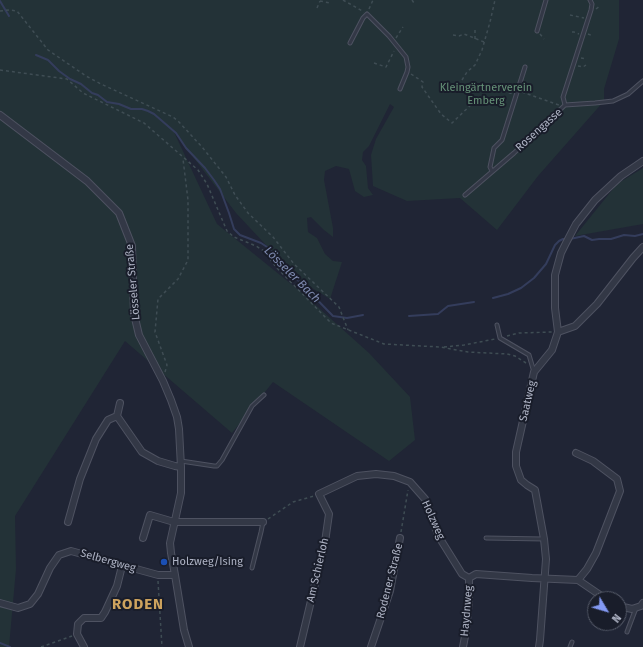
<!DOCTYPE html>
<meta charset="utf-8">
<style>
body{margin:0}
#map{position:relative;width:643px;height:647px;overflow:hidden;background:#202535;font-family:"Fira Sans",sans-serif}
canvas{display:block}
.north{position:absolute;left:587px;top:591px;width:40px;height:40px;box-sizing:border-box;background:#191d2a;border:1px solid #545967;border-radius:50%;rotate:128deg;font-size:11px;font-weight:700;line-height:16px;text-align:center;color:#adb2c3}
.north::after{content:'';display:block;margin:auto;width:14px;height:18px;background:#8399f3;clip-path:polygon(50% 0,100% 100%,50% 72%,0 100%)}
</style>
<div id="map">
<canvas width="643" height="647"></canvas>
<div class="north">N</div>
</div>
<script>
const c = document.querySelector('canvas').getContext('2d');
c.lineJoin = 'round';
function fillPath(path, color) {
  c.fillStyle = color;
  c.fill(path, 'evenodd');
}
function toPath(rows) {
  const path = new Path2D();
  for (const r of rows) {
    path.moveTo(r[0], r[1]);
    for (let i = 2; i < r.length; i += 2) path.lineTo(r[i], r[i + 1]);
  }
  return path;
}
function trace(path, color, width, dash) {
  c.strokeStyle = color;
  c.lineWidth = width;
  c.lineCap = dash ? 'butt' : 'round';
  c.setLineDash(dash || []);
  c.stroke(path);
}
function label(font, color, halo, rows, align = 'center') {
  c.font = font + ' "Fira Sans",sans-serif';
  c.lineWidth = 4;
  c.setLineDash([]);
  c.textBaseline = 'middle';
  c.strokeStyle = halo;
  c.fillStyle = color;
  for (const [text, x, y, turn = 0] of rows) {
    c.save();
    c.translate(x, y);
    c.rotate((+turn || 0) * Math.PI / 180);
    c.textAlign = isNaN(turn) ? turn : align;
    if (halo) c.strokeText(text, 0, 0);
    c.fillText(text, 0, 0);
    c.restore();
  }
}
const green = toPath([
 [0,0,619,0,619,39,604,89,604,101,538,176,497,230,460,198,407,201,373,186,371,155,376,139,394,107,390,104,369,146,363,152,362,160,366,166,368,188,373,195,364,197,355,191,349,169,336,166,325,171,324,180,333,228,333,237,324,230,311,217,307,218,308,232,317,238,325,254,333,261,342,262,330,299,291,275,265,244,236,213,174,132,217,224,301,292,369,353,410,397,415,440,389,461,273,382,232,433,125,341,15,516,16,569,9,647,0,647],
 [643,168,643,224,575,236,617,184]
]);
const stream = toPath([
 [0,1,9,16],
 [36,55,48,60,59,71,70,79,81,84,92,93,98,95,107,102,119,104,131,109,142,109,148,111,154,114,176,133,186,148,205,168,214,180,220,189,229,213,234,229,240,235,261,243,267,247,273,253,279,262,290,272,333,316,347,318,363,315],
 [570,239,584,236,592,240,599,239,611,239,624,235,635,236,643,234],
 [493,298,508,294,521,288,534,278,546,264,555,245,559,241,563,239,566,239],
 [409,316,438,314,448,306,474,302],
 [0,643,10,647]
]);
const path = toPath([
 [343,0,364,12],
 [412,0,414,3],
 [320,1,330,3],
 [317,8,320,1],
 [369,9,373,0],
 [596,9,600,6],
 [0,11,9,10,17,11,48,50,86,76,101,84,173,117,179,122,202,147,226,177,235,195,248,213,273,237,294,264,339,307,348,330],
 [570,15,584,18],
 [572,32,574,32,579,34],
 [540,34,544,39],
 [588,34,593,36],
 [453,35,459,36,464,34,484,42],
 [396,38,403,27],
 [475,39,475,28],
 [581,58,587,59],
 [374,63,386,67,394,51],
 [578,66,583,67,586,65],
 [0,70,67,79,83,93,144,123,198,170,207,184,227,231,234,237,256,246,264,251,276,267,331,323,384,344,440,347,468,352,507,354,515,356,526,363],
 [411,74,423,82,422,87,441,114,452,123,480,96],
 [462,80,467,72,475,65,482,50,490,22,495,0],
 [503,91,513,94],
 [522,92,559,105],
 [507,336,519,333,552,332],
 [444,347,464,345,495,339],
 [165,372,167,365,155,332,158,299,178,279,188,260,188,200,183,159],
 [268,519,293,502,314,496],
 [401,532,408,490],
 [158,581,162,647],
 [41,647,72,636]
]);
const lane = toPath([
 [537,31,546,0],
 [350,43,363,18,367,14,389,36,406,57,408,67,407,72,400,89],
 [565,105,563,97,591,10,592,4,590,0],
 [565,105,595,103,613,101,628,94,643,81],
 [492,171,490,167,494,148,502,140,525,67],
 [465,195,514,153,565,105],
 [497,325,500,338,529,355,534,372],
 [181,461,214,466,217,466,222,460,252,406,264,395],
 [486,538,544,539],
 [252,568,261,532,263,522],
 [627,632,636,608],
 [570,647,572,642]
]);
const street = toPath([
 [0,115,87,181,119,213,132,246,134,314,139,335,163,381,171,400,177,417,179,429,181,467,181,493,170,543,171,553,175,575,184,630,189,647],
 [558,332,575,326,597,304,633,258,643,247],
 [120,403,117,416,142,452,158,461,175,466,181,467],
 [576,453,593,461,617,479,620,491,596,553,587,569,578,580],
 [68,522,80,479,96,439,108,420,117,416],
 [143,538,150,515,174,522,263,522],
 [0,603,18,608,30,604,38,594,50,568,59,555,71,551,158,575,175,575],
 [619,606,632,609,641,606,643,603],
 [84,647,77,634,78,624,84,618,101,618,105,612,117,586,122,566],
 [300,647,325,542,329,514,319,494,357,476,376,474,394,476,410,482,425,499,439,537,462,574,469,578],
 [371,647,390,591,400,538],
 [463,647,466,631,469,600,469,578,476,574,532,578,578,580,600,595,606,599],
 [539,647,540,640,546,559,544,539,535,490,527,485,521,480,516,466,516,452,534,372,552,350,558,332,555,308,555,275,561,253,566,243,576,224,595,200,621,176,643,161]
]);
const markers = [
 [164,562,4,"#1a4fb4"]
];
const parkNames = [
 ["Kleingärtnerverein",486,88],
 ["Emberg",486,101]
];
const streetNames = [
 ["Rosengasse",539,130,-42],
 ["Lösseler Straße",133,282,-95],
 ["Saatweg",528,401,-77],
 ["Holzweg",433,520,66],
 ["Selbergweg",108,561,16],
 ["Am Schierloh",318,570,-77],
 ["Rodener Straße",390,581,-76],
 ["Haydnweg",467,611,-85]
];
const poiNames = [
 ["Holzweg/Ising",172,562]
];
const waterNames = [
 ["Lösseler Bach",292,275,45]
];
const districtNames = [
 ["RODEN",138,605]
];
fillPath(green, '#233237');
trace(stream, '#343d5c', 2);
trace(lane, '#4e5261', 5);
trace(street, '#4e5261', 8);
trace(path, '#3f4d54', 1.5, [3, 3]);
trace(lane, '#333846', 3);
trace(street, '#333846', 6);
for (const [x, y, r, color] of markers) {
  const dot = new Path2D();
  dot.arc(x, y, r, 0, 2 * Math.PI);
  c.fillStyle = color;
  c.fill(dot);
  trace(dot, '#191d2a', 1.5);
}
label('11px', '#669278', '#191d2a', parkNames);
label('11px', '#adb2c3', '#191d2a', streetNames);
label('11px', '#adb2c3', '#191d2a', poiNames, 'left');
label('italic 12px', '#7e8aaf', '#191d2a', waterNames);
c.letterSpacing = '1px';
label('bold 15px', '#cea35e', '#191d2a', districtNames);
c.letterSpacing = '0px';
</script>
